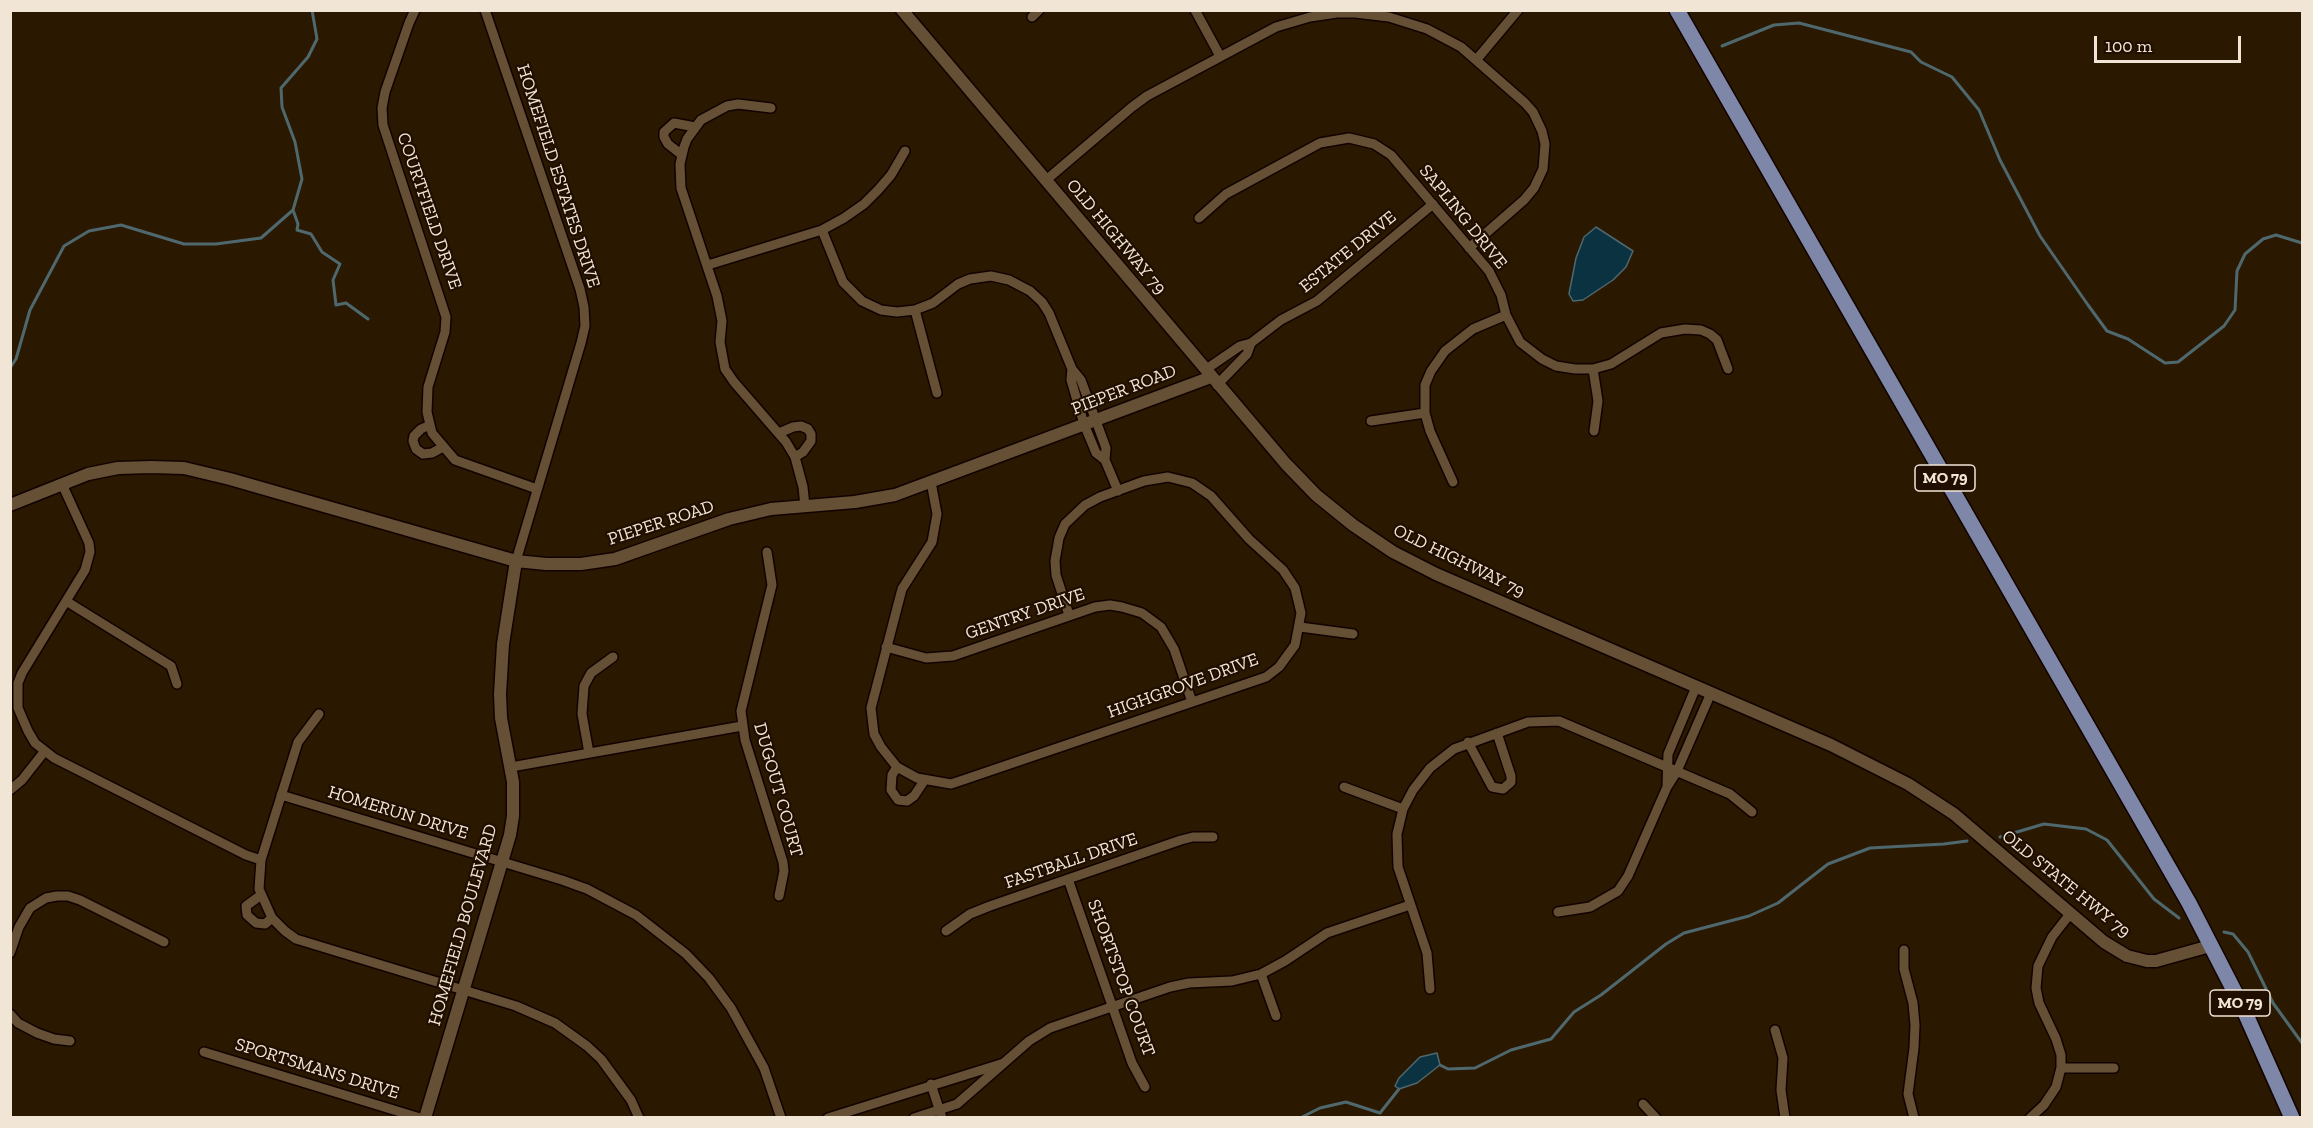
<!DOCTYPE html>
<style>
body{margin:0}
#map{position:relative;width:2313px;height:1128px;overflow:hidden;background:#2a1800;font-family:"Zilla Slab",serif}
canvas{display:block}
.frame{position:absolute;inset:0;border:12px solid #f1e5d6;pointer-events:none}
.scale{position:absolute;left:2094px;top:36px;width:147px;height:27px;box-sizing:border-box;border:3px solid #f1e5d6;border-top:0;padding-left:8px;font-size:18px;line-height:21px;white-space:nowrap;color:#f1e5d6;-webkit-text-stroke:4px #200f00;paint-order:stroke}
</style>
<div id="map">
<canvas width="2313" height="1128"></canvas>
<div class="frame"></div>
<div class="scale">100 m</div>
</div>
<script>
const c = document.querySelector('canvas').getContext('2d');
c.lineJoin = 'round';
function fillPath(path, color) {
  c.fillStyle = color;
  c.fill(path, 'evenodd');
}
function toPath(rows) {
  const path = new Path2D();
  for (const r of rows) {
    path.moveTo(r[0], r[1]);
    for (let i = 2; i < r.length; i += 2) path.lineTo(r[i], r[i + 1]);
  }
  return path;
}
function trace(path, color, width, dash) {
  c.strokeStyle = color;
  c.lineWidth = width;
  c.lineCap = dash ? 'butt' : 'round';
  c.setLineDash(dash || []);
  c.stroke(path);
}
function label(font, color, halo, rows, align = 'center') {
  c.font = font + ' "Zilla Slab",serif';
  c.lineWidth = 4.5;
  c.setLineDash([]);
  c.textBaseline = 'middle';
  c.strokeStyle = halo;
  c.fillStyle = color;
  for (const [text, x, y, turn = 0] of rows) {
    c.save();
    c.translate(x, y);
    c.rotate((+turn || 0) * Math.PI / 180);
    c.textAlign = isNaN(turn) ? turn : align;
    if (halo) c.strokeText(text, 0, 0);
    c.fillText(text, 0, 0);
    c.restore();
  }
}
const water = toPath([
 [1596,227,1633,251,1626,267,1613,280,1583,300,1573,301,1569,294,1576,258,1584,237,1596,227],
 [1437,1053,1440,1065,1417,1083,1399,1089,1395,1086,1399,1078,1420,1057,1437,1053]
]);
const stream = toPath([
 [1722,46,1774,25,1799,23,1911,52,1921,62,1952,77,1979,110,2000,160,2040,236,2088,305,2107,331,2128,339,2165,363,2178,362,2224,326,2235,310,2237,271,2245,254,2263,239,2276,235,2302,243],
 [293,210,298,224,297,230,311,234,322,252,340,264,333,280,336,305,346,303,368,319],
 [10,368,16,359,30,310,64,246,89,231,121,225,184,244,216,244,261,238,293,210,302,179,295,142,282,107,281,88,308,57,317,39,312,10],
 [2000,837,2044,824,2086,829,2107,840,2154,899,2179,918],
 [2224,932,2233,934,2248,952,2273,1003,2302,1043],
 [1440,1065,1448,1069,1475,1068,1511,1050,1551,1039,1574,1012,1601,995,1666,944,1684,933,1749,916,1778,903,1828,864,1870,848,1944,844,1967,841],
 [1300,1118,1320,1108,1346,1102,1380,1113,1399,1089]
]);
const minor = toPath([
 [415,10,409,23,385,92,382,108,383,125,446,317,445,332,428,387,427,412,432,433,455,460,537,489],
 [485,10,580,289,584,307,585,326,581,343,516,561],
 [1195,10,1220,56],
 [1032,17,1039,10],
 [1477,59,1518,10],
 [771,108,738,104,727,106,701,120,687,139,684,147,680,164,681,188,717,296,722,321,720,342,725,369,734,382,786,442,795,457,803,487,805,506],
 [682,155,668,144,664,137,664,132,674,123,695,127],
 [1045,181,1132,107,1147,96,1276,27,1310,17,1337,13,1355,13,1389,17,1427,29,1461,47,1525,103,1533,112,1542,131,1545,144,1543,169,1534,188,1524,200,1469,248],
 [1199,218,1226,194,1320,143,1349,138,1374,144,1391,155,1489,271,1501,295,1506,315,1520,342,1542,359,1556,366,1575,369,1593,369,1611,364,1661,333,1685,329,1701,330,1710,334,1717,340,1728,369],
 [822,230,843,282,862,301,881,310,897,312,915,310,933,303,958,284,970,279,991,276,1009,280,1030,291,1042,302,1049,313,1072,369,1081,380,1106,448,1105,460,1118,491],
 [708,265,822,230,844,218,864,204,878,190,891,175,905,151],
 [915,310,937,393],
 [1072,369,1071,380,1084,424,1096,453,1105,460],
 [1593,369,1598,401,1594,431],
 [1205,370,1240,346,1251,343,1281,320,1317,301,1433,204],
 [1217,385,1247,354,1251,343],
 [1371,421,1425,413],
 [430,425,421,429,414,436,413,441,416,449,423,454,432,453,443,447],
 [779,433,793,427,801,426,808,429,811,434,811,441,803,452,795,457],
 [931,482,937,514,932,542,902,589,871,708,874,734,881,747,897,767,917,778,951,784,963,780,1266,677,1279,667,1295,645,1301,613,1295,588,1283,570,1249,539,1211,496,1192,483,1168,477,1144,481,1100,497,1085,505,1065,524,1059,538,1055,561,1056,575,1069,615],
 [1453,482,1430,431,1425,413,1425,385,1431,371,1445,351,1473,329,1506,315],
 [62,484,89,543,90,552,85,570,22,673,18,683,18,708,28,731,35,743,54,758,246,855,261,860],
 [767,552,772,585,741,711,745,740,783,862,784,871,779,896],
 [66,601,171,666,177,684],
 [1300,627,1353,634],
 [886,647,926,658,953,656,1095,607,1110,605,1122,607,1142,613,1161,627,1174,649,1192,702],
 [319,714,298,742,261,860,259,889,272,918,285,931,296,939,516,1006,555,1023,587,1046,601,1059,631,1100,639,1118],
 [1468,742,1492,787,1503,789,1511,782,1511,776,1497,733],
 [589,753,582,714,584,686,591,673,613,657],
 [511,767,742,726],
 [897,767,892,775,891,790,898,800,907,801,914,796,924,781],
 [1344,787,1403,809],
 [1667,787,1668,754,1696,687],
 [10,790,22,780,44,752],
 [281,795,562,880,587,889,636,915,686,954,709,978,731,1008,764,1068,781,1118],
 [1068,879,1132,1063,1145,1087],
 [261,895,246,906,247,915,256,923,265,924,272,918],
 [1558,912,1590,907,1618,891,1628,876,1667,787,1677,771,1711,693],
 [946,931,970,914,990,906,1181,840,1193,837,1213,837],
 [1904,950,1904,969,1913,1003,1915,1025,1914,1048,1908,1094,1914,1118],
 [10,953,19,927,30,908,46,898,57,896,68,896,80,900,164,942],
 [1261,974,1276,1016],
 [1430,989,1427,953,1398,867,1397,834,1403,809,1413,790,1430,768,1454,749,1528,722,1559,721,1730,794,1752,812],
 [10,1014,18,1023,37,1033,54,1039,70,1041],
 [1775,1030,1783,1058,1781,1090,1785,1118],
 [204,1052,420,1118],
 [2061,1068,2114,1068],
 [931,1084,942,1118],
 [1643,1104,1656,1118],
 [828,1118,1004,1063],
 [914,1118,957,1104,1029,1041,1050,1028,1170,987,1189,983,1232,981,1261,974,1285,961,1327,933,1410,905],
 [2030,1118,2044,1105,2056,1087,2061,1068,2061,1055,2056,1039,2039,1003,2036,988,2038,966,2052,937,2070,914]
]);
const tertiary = toPath([
 [902,10,1286,464,1316,495,1353,525,1393,552,1436,574,1831,745,1908,784,1954,814,2104,942,2127,956,2147,961,2156,961,2210,946],
 [10,505,88,474,118,468,151,467,184,468,230,479,516,561,546,564,581,564,615,559,729,519,771,509,855,502,895,495,1211,377],
 [425,1118,510,835,513,816,513,782,501,718,500,694,503,644,516,561]
]);
const primary = toPath([
 [1677,10,2189,903,2243,1008,2292,1118]
]);
const shields = [
 [1945,478,60],
 [2240,1003,60]
];
const shieldNames = [
 ["MO 79",1945,478],
 ["MO 79",2240,1003]
];
const streetNames = [
 ["HOMEFIELD ESTATES DRIVE",558,176,72],
 ["COURTFIELD DRIVE",429,211,71],
 ["SAPLING DRIVE",1463,217,51],
 ["OLD HIGHWAY 79",1116,237,50],
 ["ESTATE DRIVE",1348,252,-39],
 ["PIEPER ROAD",1124,390,-21],
 ["PIEPER ROAD",661,523,-18],
 ["OLD HIGHWAY 79",1459,561,26],
 ["GENTRY DRIVE",1025,614,-19],
 ["HIGHGROVE DRIVE",1183,686,-20],
 ["DUGOUT COURT",778,790,74],
 ["HOMERUN DRIVE",398,813,17],
 ["FASTBALL DRIVE",1071,861,-19],
 ["OLD STATE HWY 79",2066,884,39],
 ["HOMEFIELD BOULEVARD",463,925,-74],
 ["SHORTSTOP COURT",1121,978,70],
 ["SPORTSMANS DRIVE",317,1069,17]
];
fillPath(water, '#0a3241');
trace(water, '#4f686e', 1.5);
trace(stream, '#4f686e', 3);
trace(minor, '#120300', 12);
trace(tertiary, '#120300', 15);
trace(primary, '#120300', 18);
trace(minor, '#655035', 9);
trace(tertiary, '#655035', 12);
trace(primary, '#7f87a8', 15);
for (const [x, y, w] of shields) {
  const box = new Path2D();
  box.roundRect(x - w / 2, y - 13, w, 26, 4.5);
  c.fillStyle = '#200f00';
  c.fill(box);
  trace(box, '#f1e5d6', 1.5);
}
label('bold 16px', '#f1e5d6', null, shieldNames);
label('18px', '#f1e5d6', '#200f00', streetNames);
</script>
